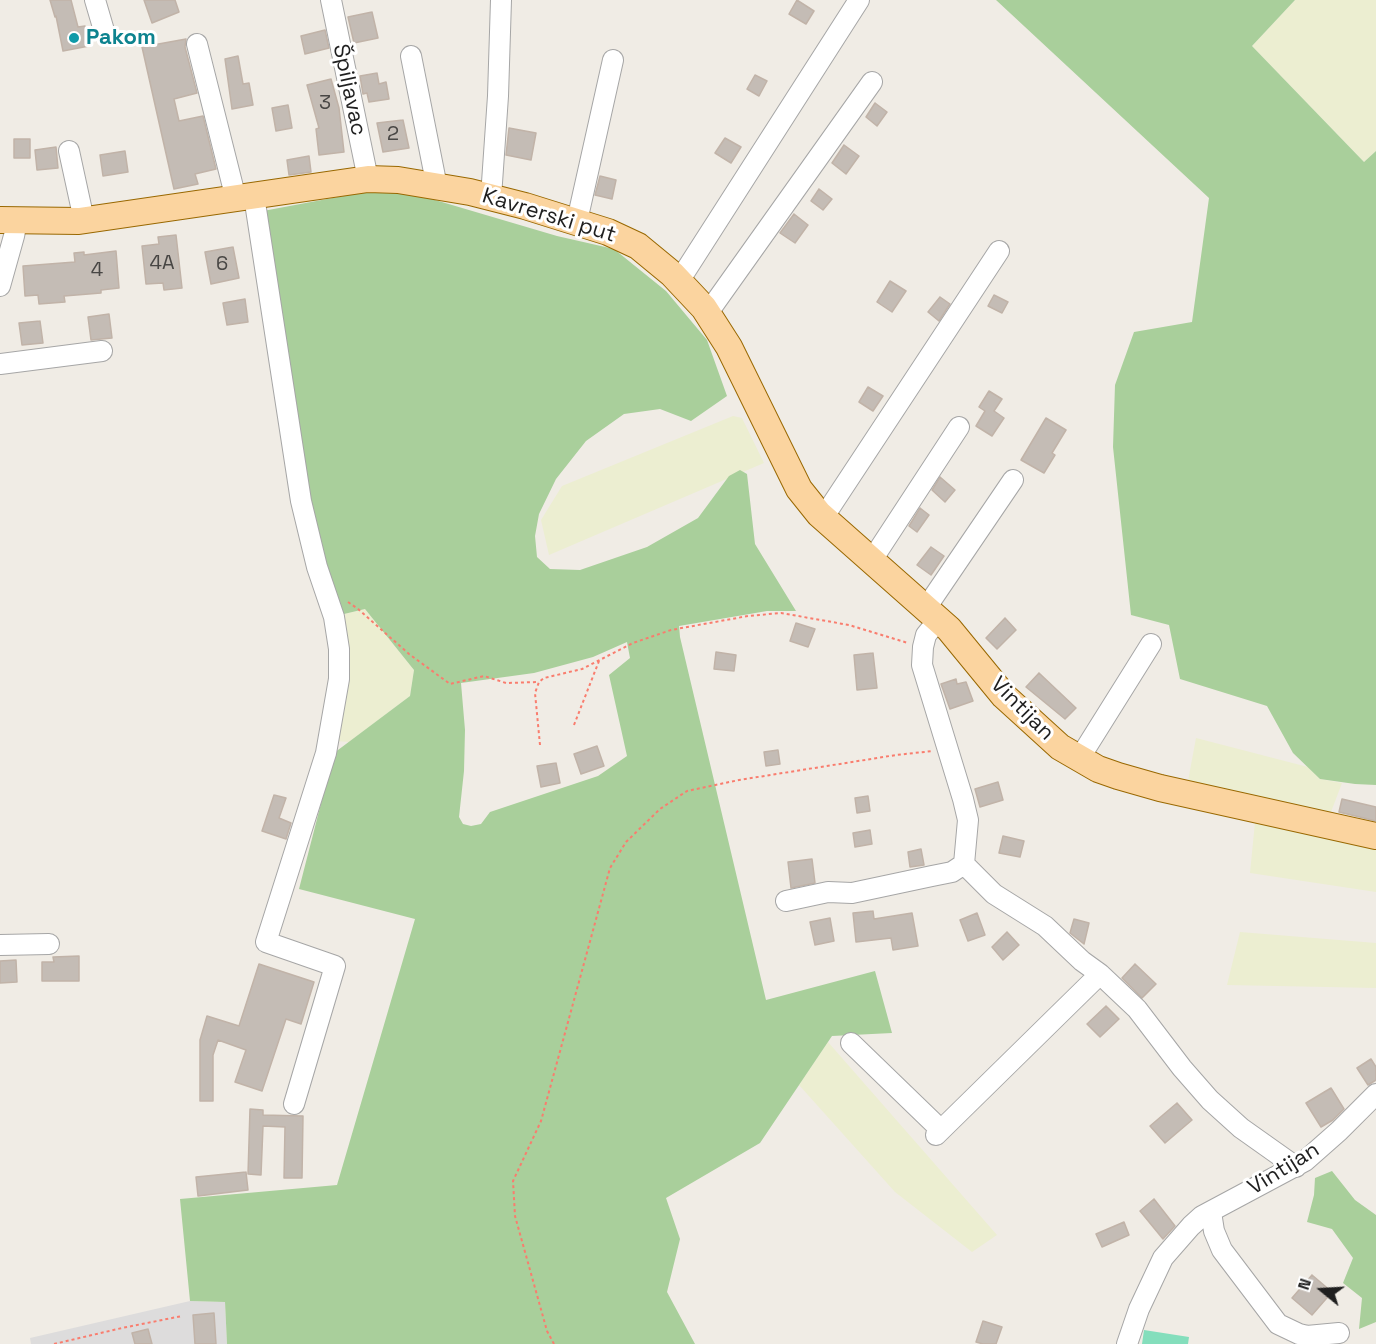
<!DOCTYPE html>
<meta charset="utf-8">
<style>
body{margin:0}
#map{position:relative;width:1376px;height:1344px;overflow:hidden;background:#f0ece5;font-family:"Space Grotesk",sans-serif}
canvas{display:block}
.north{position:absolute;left:1292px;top:1260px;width:60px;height:60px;-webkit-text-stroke:4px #fff;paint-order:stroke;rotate:288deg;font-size:16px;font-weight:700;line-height:24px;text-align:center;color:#1f1f1f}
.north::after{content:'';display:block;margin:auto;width:21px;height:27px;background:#1f1f1f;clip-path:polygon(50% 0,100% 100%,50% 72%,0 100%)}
</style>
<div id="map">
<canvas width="1376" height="1344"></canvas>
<div class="north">N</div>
</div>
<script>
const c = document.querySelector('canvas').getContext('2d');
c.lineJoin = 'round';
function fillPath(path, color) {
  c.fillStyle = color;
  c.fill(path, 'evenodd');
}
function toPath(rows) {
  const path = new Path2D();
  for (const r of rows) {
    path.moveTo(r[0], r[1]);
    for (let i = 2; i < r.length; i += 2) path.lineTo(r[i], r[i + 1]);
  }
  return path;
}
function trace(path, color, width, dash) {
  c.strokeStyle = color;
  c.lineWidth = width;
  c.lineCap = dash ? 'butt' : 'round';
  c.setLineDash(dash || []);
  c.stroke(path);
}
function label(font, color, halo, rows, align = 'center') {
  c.font = font + ' "Space Grotesk",sans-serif';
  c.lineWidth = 6;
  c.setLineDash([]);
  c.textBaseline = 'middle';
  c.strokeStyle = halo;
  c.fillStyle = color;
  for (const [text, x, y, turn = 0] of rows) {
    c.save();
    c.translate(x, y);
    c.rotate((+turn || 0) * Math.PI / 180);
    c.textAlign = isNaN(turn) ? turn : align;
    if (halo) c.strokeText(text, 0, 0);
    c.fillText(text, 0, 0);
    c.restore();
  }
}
const residential = toPath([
 [190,1301,225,1302,227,1344,31,1344,30,1338]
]);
const farmland = toPath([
 [1295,0,1376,0,1376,151,1364,162,1252,46],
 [733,416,742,418,764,463,549,555,541,520,562,486],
 [365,609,414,670,410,696,349,742,335,741,346,637,344,614],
 [1196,738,1308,767,1320,779,1342,783,1331,812,1188,781],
 [1255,822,1376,845,1376,892,1250,873],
 [1240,932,1376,943,1376,988,1227,985],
 [828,1042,997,1235,972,1252,895,1192,799,1085]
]);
const forest = toPath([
 [996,0,1295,0,1252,46,1364,162,1376,151,1376,785,1355,784,1320,779,1293,753,1267,706,1180,679,1169,625,1131,615,1113,447,1115,385,1134,332,1192,322,1209,198],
 [391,187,557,236,614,249,666,291,707,340,727,396,691,421,660,409,624,414,586,441,556,479,539,514,535,536,537,557,550,569,580,570,647,547,698,518,729,476,740,470,747,474,755,544,796,611,767,611,679,626,680,637,766,1000,875,971,892,1033,832,1036,760,1143,666,1198,680,1239,667,1292,695,1344,227,1344,225,1302,190,1301,180,1199,337,1185,415,919,299,889,334,753,410,696,414,670,365,609,344,614,315,549,263,211],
 [627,642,630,658,609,675,627,756,598,776,490,812,481,824,471,826,463,824,459,817,464,771,465,730,461,683,534,673,593,657],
 [1332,1171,1355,1200,1376,1215,1376,1322,1359,1329,1362,1298,1343,1283,1353,1258,1332,1229,1307,1222,1314,1195,1315,1178]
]);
const pitch = toPath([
 [1144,1330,1189,1337,1188,1344,1142,1344]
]);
const building = toPath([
 [50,0,71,0,78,27,85,26,89,46,63,51,56,16,55,17,50,0],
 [144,0,175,0,179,12,152,23,144,0],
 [797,0,814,11,806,24,789,14,797,0],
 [372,12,378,38,354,43,348,17,372,12],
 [325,30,329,48,305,54,301,36,325,30],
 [186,39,185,47,197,93,174,99,179,121,203,116,216,169,195,174,198,184,174,189,142,47,186,39],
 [238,56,243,84,249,83,253,105,232,109,225,59,238,56],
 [377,73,379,84,386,82,389,99,369,102,367,93,363,94,360,76,377,73],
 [755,75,767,81,759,96,747,89,755,75],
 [331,79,339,108,344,152,319,155,316,129,319,128,307,85,331,79],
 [875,103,887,112,877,126,866,117,875,103],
 [288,105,292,128,276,131,272,108,288,105],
 [403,120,409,148,383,152,377,123,403,120],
 [509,128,536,133,531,160,506,155,509,128],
 [725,138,741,147,731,163,715,153,725,138],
 [14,139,30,139,30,158,14,158,14,139],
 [844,145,859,156,846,174,832,163,844,145],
 [56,147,58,168,37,170,35,150,56,147],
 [125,151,128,172,103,176,100,155,125,151],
 [309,156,311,172,289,175,287,160,309,156],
 [600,176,616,180,612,199,595,195,600,176],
 [819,189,832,199,823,210,811,201,819,189],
 [794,214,808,225,795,243,780,233,794,214],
 [176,235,182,288,164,290,163,283,146,284,142,246,159,244,158,237,176,235],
 [233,247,239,278,211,284,205,252,233,247],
 [116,251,119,288,101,290,101,293,64,296,65,302,39,304,38,295,25,296,23,266,75,262,74,253,84,252,84,255,116,251],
 [890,281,906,291,892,312,877,302,890,281],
 [994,295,1008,302,1002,313,988,306,994,295],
 [940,297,950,304,939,321,928,312,940,297],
 [245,299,248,322,227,325,223,303,245,299],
 [109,314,112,338,91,340,88,317,109,314],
 [40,321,43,343,22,345,19,323,40,321],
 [868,387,883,396,873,411,859,402,868,387],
 [989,391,1002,399,994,411,1004,418,992,436,976,426,985,411,979,407,989,391],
 [1046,418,1066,430,1052,453,1055,455,1044,473,1021,460,1046,418],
 [940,477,955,490,945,502,932,490,940,477],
 [920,508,929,515,917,532,909,526,920,508],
 [931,547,944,556,931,575,917,565,931,547],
 [1005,618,1016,630,997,649,986,638,1005,618],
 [796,623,815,629,808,647,790,641,796,623],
 [716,652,736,655,734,671,714,669,716,652],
 [873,653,877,688,857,690,854,655,873,653],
 [1039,673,1076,708,1065,719,1026,687,1039,673],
 [956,679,957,684,966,682,973,701,950,709,941,684,956,679],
 [597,746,604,766,581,774,574,754,597,746],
 [778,750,780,764,766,766,764,752,778,750],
 [556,763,560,783,541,787,537,766,556,763],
 [998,782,1003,800,980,807,975,789,998,782],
 [274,795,286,798,279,818,291,823,286,839,262,831,274,795],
 [868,796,870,811,857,813,855,798,868,796],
 [1342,799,1376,807,1376,821,1339,812,1342,799],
 [870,830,872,844,855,847,853,833,870,830],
 [1003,836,1024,841,1020,857,999,853,1003,836],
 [921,849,924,865,910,867,908,852,921,849],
 [812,859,815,883,791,888,788,862,812,859],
 [873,911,874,919,912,913,918,946,893,950,891,938,856,942,853,913,873,911],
 [977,913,985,935,968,941,960,920,977,913],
 [830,918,834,941,815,945,810,922,830,918],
 [1074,919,1089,923,1084,944,1070,933,1074,919],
 [1007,932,1019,945,1003,960,992,947,1007,932],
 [79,956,79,981,42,981,42,962,54,962,53,957,79,956],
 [16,960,17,982,0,983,0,961,16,960],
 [259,964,314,982,301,1024,286,1019,262,1091,235,1082,246,1050,218,1040,213,1055,213,1101,200,1101,200,1040,207,1016,239,1026,259,964],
 [1135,964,1156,984,1142,998,1122,978,1135,964],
 [1106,1006,1119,1019,1100,1037,1087,1024,1106,1006],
 [1371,1059,1376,1067,1376,1080,1368,1085,1357,1068,1371,1059],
 [1331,1088,1344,1109,1333,1120,1321,1127,1306,1103,1331,1088],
 [1177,1103,1192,1120,1165,1143,1150,1126,1177,1103],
 [250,1109,263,1110,263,1115,303,1116,302,1178,284,1178,285,1127,263,1126,261,1175,248,1174,250,1109],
 [246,1172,248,1190,198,1196,196,1177,246,1172],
 [1154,1199,1175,1226,1163,1239,1140,1211,1154,1199],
 [1124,1222,1129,1235,1102,1247,1096,1234,1124,1222],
 [1312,1275,1332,1292,1312,1315,1292,1298,1312,1275],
 [214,1313,216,1344,195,1344,193,1315,214,1313],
 [983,1321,1002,1327,996,1344,983,1344,976,1342,983,1321],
 [148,1329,152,1344,135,1344,132,1333,148,1329]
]);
const path = toPath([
 [348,602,358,609,409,654,450,684,484,676,506,683,539,682],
 [574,725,599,661],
 [540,745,535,693,539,682,544,678,582,669,633,643,671,630,748,616,781,613,849,625,908,643],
 [54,1344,122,1328,182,1316],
 [554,1344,547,1331,515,1216,513,1181,541,1121,610,868,626,842,660,809,687,791,739,780,896,755,933,751]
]);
const minor = toPath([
 [95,0,105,34],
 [331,0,368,179],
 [197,44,236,199],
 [411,56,437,187],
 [69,151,84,220],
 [254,196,301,501,317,567,334,617,339,649,339,679,326,753,266,942,335,966,294,1104],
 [491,197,498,96,501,0],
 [577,221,613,60],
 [679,281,859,0],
 [0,286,14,236,17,221],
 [707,314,872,82],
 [0,364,102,351],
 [823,518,999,251],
 [872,560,959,427],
 [926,608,1013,480],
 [1079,759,1151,644],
 [964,864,994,894,1045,926,1082,961,1100,974,1137,1009,1182,1068,1210,1100,1241,1128,1296,1167],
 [786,901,828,892,852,893,932,876,952,872,964,864,968,820,963,799,922,665,923,647,926,635,939,619],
 [0,945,49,944],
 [851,1043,941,1130],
 [936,1135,1100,974],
 [1211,1212,1214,1231,1222,1250,1278,1324,1299,1334,1307,1336,1339,1333],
 [1127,1344,1139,1309,1163,1258,1191,1226,1202,1216,1305,1161,1339,1131,1376,1094]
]);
const major = toPath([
 [0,220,79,221,368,179,398,180,470,192,525,206,608,232,638,246,672,274,704,308,729,347,799,489,819,514,949,629,1004,696,1060,747,1098,769,1118,776,1160,788,1376,836]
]);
const markers = [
 [74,38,6,"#0f9aa8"]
];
const numberNames = [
 ["3",325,104],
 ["2",393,135],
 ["4A",162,264],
 ["6",222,265],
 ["4",97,271]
];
const cultureNames = [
 ["Pakom",86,38]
];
const streetNames = [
 ["Špiljavac",349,90,78],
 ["Kavrerski put",549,216,17],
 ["Vintijan",1022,709,45],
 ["Vintijan",1284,1169,-32]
];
fillPath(residential, '#dddcdc');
fillPath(farmland, '#eceed1');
fillPath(forest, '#a9cf9b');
fillPath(pitch, '#84debc');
fillPath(building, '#c4bcb5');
trace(building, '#c1b3a8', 1.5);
trace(minor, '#a6a6a6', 22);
trace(major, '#996801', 28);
trace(path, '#f97d6e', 2, [3, 3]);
trace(minor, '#fff', 20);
trace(major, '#fbd49f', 26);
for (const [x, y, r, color] of markers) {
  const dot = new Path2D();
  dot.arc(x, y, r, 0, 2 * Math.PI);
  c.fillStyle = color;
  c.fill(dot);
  trace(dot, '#fff', 2);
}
label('20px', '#484644', null, numberNames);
label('bold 22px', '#0d838f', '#fff', cultureNames, 'left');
label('22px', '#1f1f1f', '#fff', streetNames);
</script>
